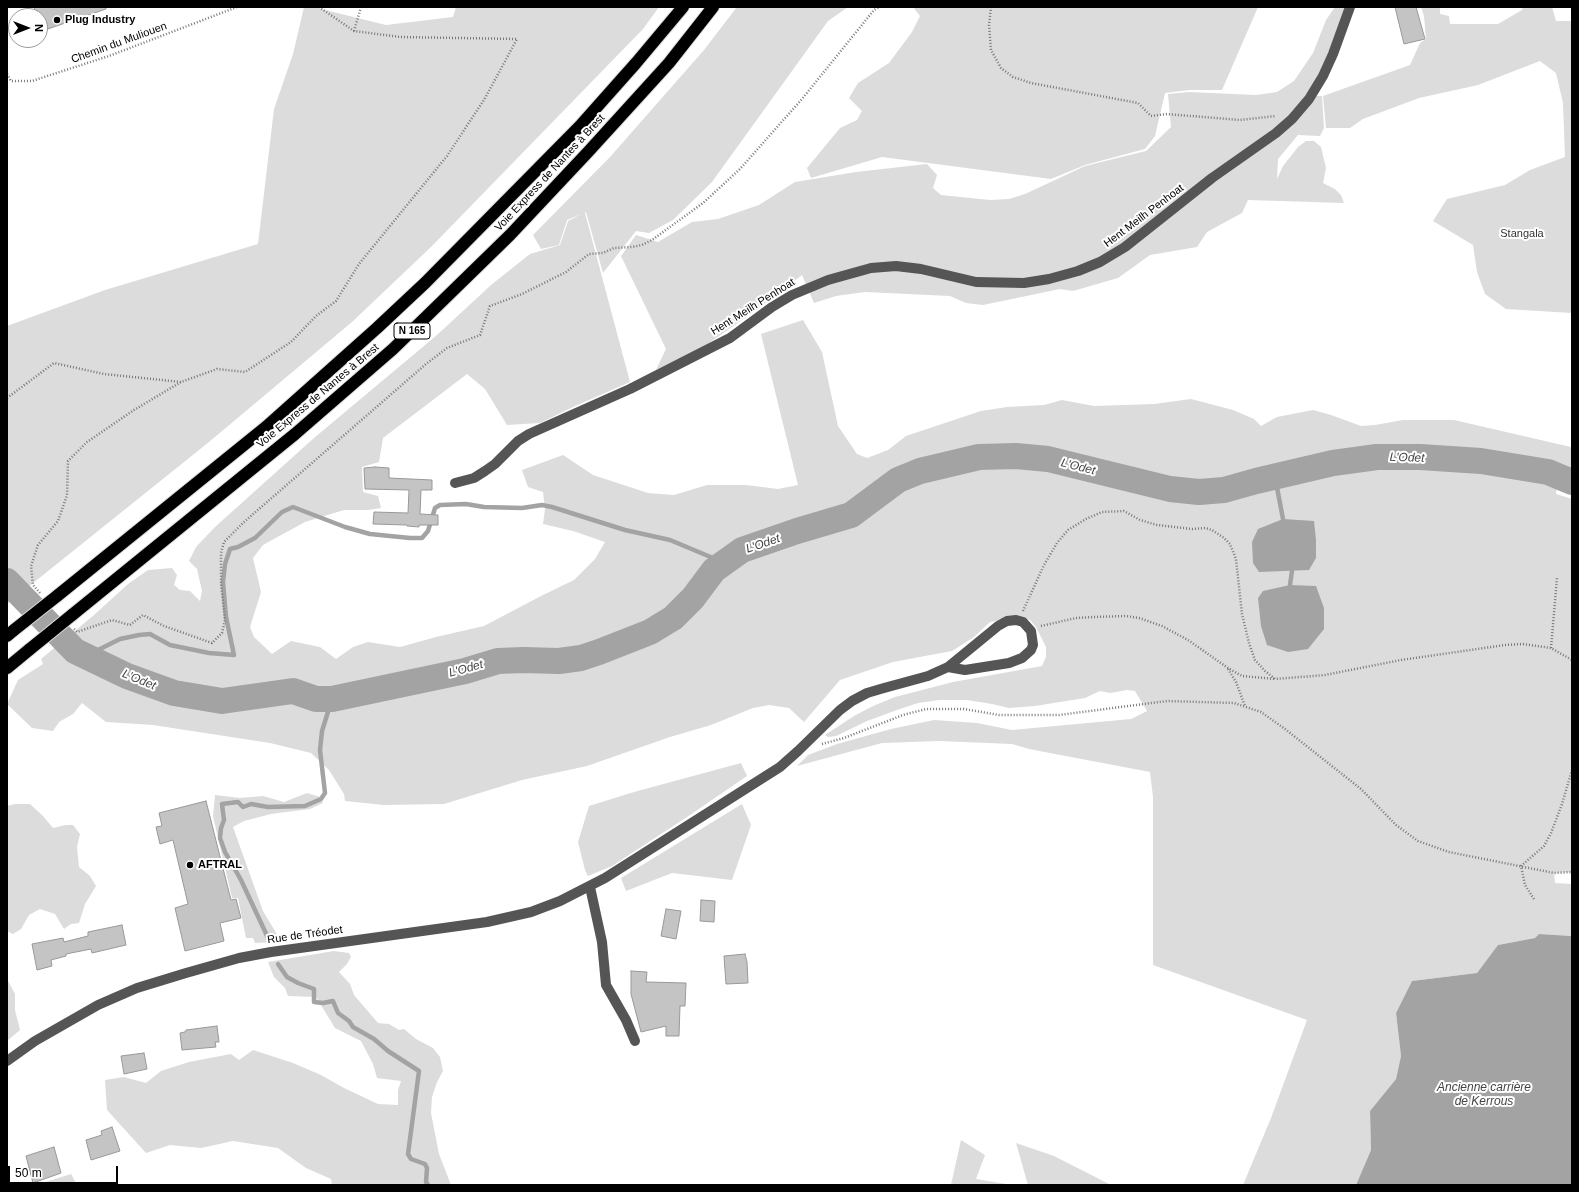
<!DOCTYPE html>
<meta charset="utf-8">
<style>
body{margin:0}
#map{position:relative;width:1579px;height:1192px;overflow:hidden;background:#fff;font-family:Helvetica,sans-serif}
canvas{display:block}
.frame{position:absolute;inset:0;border:8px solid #000;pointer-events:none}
.north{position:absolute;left:8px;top:8px;width:40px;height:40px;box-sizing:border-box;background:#fff;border:1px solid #999;border-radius:50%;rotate:90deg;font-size:11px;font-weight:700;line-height:16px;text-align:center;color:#000}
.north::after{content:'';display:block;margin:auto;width:14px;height:18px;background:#000;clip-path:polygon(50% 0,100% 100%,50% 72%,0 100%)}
.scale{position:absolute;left:8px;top:1166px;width:110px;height:18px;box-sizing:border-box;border:2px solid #000;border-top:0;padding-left:5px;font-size:12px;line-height:14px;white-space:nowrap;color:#000;-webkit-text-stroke:3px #fff;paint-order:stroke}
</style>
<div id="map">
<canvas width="1579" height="1192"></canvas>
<div class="frame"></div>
<div class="north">N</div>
<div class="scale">50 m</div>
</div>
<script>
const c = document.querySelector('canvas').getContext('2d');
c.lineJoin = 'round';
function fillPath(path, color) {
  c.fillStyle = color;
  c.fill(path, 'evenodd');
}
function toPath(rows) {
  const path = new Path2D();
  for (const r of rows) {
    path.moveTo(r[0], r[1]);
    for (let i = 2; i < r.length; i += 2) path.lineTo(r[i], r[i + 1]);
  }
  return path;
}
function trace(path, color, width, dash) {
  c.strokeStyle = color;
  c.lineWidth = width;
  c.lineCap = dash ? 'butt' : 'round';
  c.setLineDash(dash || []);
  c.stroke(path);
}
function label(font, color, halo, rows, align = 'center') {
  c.font = font + ' Helvetica,sans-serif';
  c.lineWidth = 4;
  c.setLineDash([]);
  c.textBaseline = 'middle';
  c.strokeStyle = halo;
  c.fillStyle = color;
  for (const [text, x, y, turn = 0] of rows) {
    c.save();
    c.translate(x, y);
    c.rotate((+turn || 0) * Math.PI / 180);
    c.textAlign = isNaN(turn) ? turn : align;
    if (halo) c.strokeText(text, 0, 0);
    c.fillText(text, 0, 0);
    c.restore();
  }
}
const green = toPath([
 [304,7,313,7,386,25,453,17,456,7,659,7,643,29,431,247,352,322,209,442,7,604,7,326,105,290,258,244,274,109,293,54],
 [737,7,848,7,828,21,712,182,673,220,649,233,636,231,603,273,586,212,585,213,630,382,573,407,540,423,507,425,485,389,467,374,383,438,379,462,362,467,363,492,378,496,381,508,368,510,344,510,305,522,263,545,253,558,261,592,250,627,254,637,272,654,291,641,320,647,336,659,353,647,368,642,400,647,436,637,484,626,541,596,574,580,595,559,605,542,573,531,543,524,545,509,543,492,528,487,522,470,563,455,593,475,648,493,674,495,707,485,746,485,778,489,798,485,761,334,803,320,822,352,838,426,857,454,867,458,888,450,906,436,981,411,1007,407,1044,405,1062,400,1094,406,1154,404,1191,399,1233,410,1254,419,1261,426,1277,417,1313,410,1331,415,1361,426,1375,425,1403,420,1454,420,1571,447,1572,479,1557,485,1556,494,1572,499,1572,872,1554,873,1555,883,1572,884,1572,936,1539,934,1535,938,1498,945,1477,973,1412,981,1396,1013,1401,1056,1396,1079,1370,1111,1371,1150,1356,1185,1243,1185,1271,1118,1307,1020,1153,965,1153,797,1150,772,1029,749,1012,744,939,741,882,743,797,766,808,755,837,744,891,729,934,720,977,723,1012,730,1131,719,1147,711,1135,691,1127,690,1110,693,1100,691,1085,698,1035,706,1009,708,992,704,967,700,939,700,918,703,897,710,867,721,836,736,828,737,825,735,854,716,873,706,895,697,953,682,1042,666,1046,657,1046,647,1036,627,1030,620,1021,617,990,622,974,637,952,651,893,662,840,680,804,722,789,708,769,705,753,708,711,725,670,737,587,766,522,780,444,804,384,805,345,801,344,794,329,770,311,753,270,743,153,725,106,722,82,703,73,714,59,722,53,731,32,728,7,704,18,680,43,664,41,659,94,615,128,584,148,570,172,568,177,575,174,585,180,590,190,591,200,601,202,591,197,569,189,561,196,547,215,527,314,438,437,335,491,285,530,254,560,245,568,221,581,214,567,220,559,245,541,249,533,235,610,157,704,50],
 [913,7,1258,7,1222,90,1189,90,1165,93,1155,136,1145,149,1085,165,1051,179,882,157,811,178,807,168,840,128,857,120,862,111,849,98,858,83,889,63,912,32,920,16],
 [1335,7,1345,7,1331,48,1309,96,1322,96,1324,128,1320,136,1298,135,1278,159,1277,179,1283,166,1298,147,1306,141,1314,141,1321,147,1326,168,1323,183,1335,189,1341,195,1344,203,1248,200,1242,213,1207,232,1197,247,1150,255,1118,278,1073,291,1060,289,983,305,966,303,950,296,865,292,836,296,814,303,802,275,748,316,703,347,656,370,666,349,621,256,636,235,658,242,692,222,718,219,759,205,795,182,856,172,927,164,937,175,933,188,941,195,990,200,1009,199,1025,194,1085,166,1146,151,1171,127,1168,94,1189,92,1256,95,1277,92,1294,81,1313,53,1326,20],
 [1421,7,1440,7,1440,14,1449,16,1450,24,1498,24,1522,10,1523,7,1552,7,1556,21,1572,21,1572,313,1506,309,1485,294,1477,272,1473,245,1433,221,1447,199,1505,185,1530,170,1565,157,1563,103,1556,73,1540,61,1478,85,1419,98,1363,119,1350,128,1326,128,1323,96,1410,65,1420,43,1426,39,1424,16],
 [741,763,747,776,687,817,612,866,588,876,585,870,578,842,589,806,634,792],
 [307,793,320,797,323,803,310,809,271,814,244,821,233,827,263,911,278,936,274,942,255,943,253,938,246,938,238,898,232,898,213,816,215,795,240,798,263,796,284,802],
 [15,804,30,804,43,816,53,828,66,825,73,825,80,834,77,847,79,867,90,876,96,886,85,904,79,923,71,924,64,929,55,914,40,909,29,915,21,929,13,934,7,931,7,806],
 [742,804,751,825,732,880,672,873,626,891,621,878],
 [334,951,349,953,351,957,347,964,339,972,350,984,354,995,378,1023,389,1024,399,1030,404,1029,416,1039,433,1048,440,1057,443,1071,437,1082,432,1097,431,1113,439,1154,451,1185,332,1185,331,1179,306,1168,278,1148,233,1141,201,1148,170,1145,146,1153,107,1110,105,1080,124,1077,146,1083,161,1071,189,1062,231,1054,239,1060,253,1050,293,1063,321,1075,344,1088,378,1104,398,1105,398,1090,401,1081,377,1078,373,1064,361,1041,335,1028,316,997,288,996,285,988,274,977,268,962],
 [7,979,15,994,15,1010,20,1030,7,1041],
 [961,1140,985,1155,976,1179,1012,1185,951,1185],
 [1016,1143,1054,1156,1111,1185,1028,1185],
 [71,1174,77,1185,36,1185]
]);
const water = toPath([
 [1283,519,1314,521,1316,540,1316,558,1309,570,1259,572,1253,563,1252,542,1258,529],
 [1290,585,1316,586,1324,608,1324,629,1308,649,1288,652,1267,645,1261,626,1258,598,1263,591],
 [1539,934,1572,936,1572,1185,1356,1185,1371,1150,1370,1111,1396,1079,1401,1056,1396,1013,1412,981,1477,973,1498,945,1535,938]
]);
const stream = toPath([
 [1275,477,1283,519],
 [1564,479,1572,469],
 [1290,585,1292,571],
 [86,656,120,639,139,635,150,634,170,645,209,653,234,655,226,617,223,582,225,564,230,549,238,547,255,538,282,512,293,507,345,527,370,534,410,538,422,538,428,531,435,508,440,505,466,504,484,507,522,508,542,505,552,507,625,530,670,540,725,563],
 [269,940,241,880,225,852,220,838,221,828,224,820,222,804,238,802,243,807,251,804,268,807,305,806,321,799,325,793,320,750,322,731,332,699],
 [278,964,287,977,298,983,314,989,314,1002,323,1003,333,1001,338,1013,349,1021,353,1027,374,1039,388,1051,419,1071,408,1154,411,1159,425,1164,427,1168,426,1182,428,1185]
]);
const river = toPath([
 [7,581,75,651,127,676,174,693,222,701,293,691,316,699,332,699,465,671,498,661,523,660,559,661,581,658,599,652,650,632,673,618,693,598,714,570,742,550,797,531,851,515,898,480,920,471,979,457,1016,456,1048,459,1170,489,1199,492,1224,490,1256,481,1333,463,1377,457,1420,457,1481,461,1548,472,1572,482]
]);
const building = toPath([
 [34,7,106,7,106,9,42,31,40,24,40,16,37,16,34,7],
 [1395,7,1416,7,1425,39,1404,44,1395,7],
 [375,467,389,468,389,478,432,480,432,490,421,490,420,514,438,515,438,525,419,525,419,527,407,526,407,525,373,524,374,512,408,513,409,490,365,489,364,468,375,467],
 [206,801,231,900,236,899,241,918,220,923,224,941,185,951,175,908,188,904,173,840,160,844,156,827,162,826,159,813,206,801],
 [701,900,715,901,714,922,700,921,701,900],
 [666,909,681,911,676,939,661,936,666,909],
 [122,925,126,945,92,953,91,949,66,954,66,956,51,960,52,966,37,970,32,944,63,938,64,942,88,936,88,932,122,925],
 [745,954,747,962,748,983,726,984,724,956,745,954],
 [631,971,647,972,646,982,686,983,685,1006,680,1006,679,1036,666,1036,666,1026,641,1032,631,994,631,971],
 [217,1026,219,1042,215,1042,216,1047,182,1050,180,1033,185,1032,186,1030,217,1026],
 [144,1053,147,1069,124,1074,121,1056,144,1053],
 [112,1127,120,1151,91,1160,86,1140,102,1135,101,1131,112,1127],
 [54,1147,61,1173,33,1183,26,1156,54,1147]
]);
const path = toPath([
 [991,7,989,25,991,50,1001,68,1013,77,1031,83,1138,103,1151,116,1167,114,1240,120,1276,116],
 [354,31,361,7],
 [7,74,11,81,32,81,109,56,237,7],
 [7,398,54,363,104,374,181,382,217,369,245,372,291,342,316,316,336,301,359,264,447,156,484,100,517,39,400,37,354,31,319,7],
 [40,593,33,585,31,566,38,545,58,521,67,495,68,461,87,442,134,410,181,382],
 [1023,611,1044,565,1057,543,1068,530,1086,519,1102,512,1124,511,1140,520,1157,525,1192,529,1205,528,1212,530,1224,538,1230,544,1236,559,1242,614,1249,643,1255,660,1265,671,1275,679,1325,675,1401,660,1505,645,1523,644,1551,648,1572,660],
 [1041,626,1076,618,1094,617,1126,616,1139,618,1162,626,1188,640,1228,668,1242,676,1275,679],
 [74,629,77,632,112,620,130,625,143,615,164,626,212,643,222,633,225,620,221,584,221,553,224,542,244,522,426,364,447,348,480,335,490,306,522,294,566,272,589,254,603,253,614,248,632,247,642,245,652,240,703,203,740,169,802,99,874,10,879,7],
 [1551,648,1557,578],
 [1228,669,1236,682,1245,706],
 [822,744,844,738,903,715,926,709,964,709,999,715,1059,715,1167,701,1234,703,1261,712,1285,729,1361,789,1396,825,1418,841,1449,852,1554,873,1572,872],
 [1534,899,1525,885,1521,866,1544,846,1551,833,1562,804,1572,770]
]);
const minor = toPath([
 [455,483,474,478,485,471,495,464,518,441,529,434,630,389,730,338,772,307,792,295,828,280,871,268,896,266,921,269,976,282,1024,283,1049,279,1078,271,1100,262,1125,247,1212,178,1276,133,1292,119,1309,99,1323,76,1333,54,1350,7],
 [590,887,602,942,606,985,626,1020,635,1041],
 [7,1061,35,1041,98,1005,137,988,186,973,239,958,271,952,487,922,531,912,560,901,605,878,780,767,798,751,840,710,852,701,867,693,884,688,928,676,948,667,998,626,1007,621,1016,620,1023,622,1031,631,1033,645,1031,650,1022,658,1009,663,965,670,948,667]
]);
const highway = toPath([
 [57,596,266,427,377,328,425,283,580,126,636,63,683,7],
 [72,615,295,434,393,349,429,314,510,235,588,152,669,63,713,7],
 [7,636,14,630],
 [7,668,30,649]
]);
const highwayBridge = toPath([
 [14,630,57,596],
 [30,649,72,615]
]);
const markers = [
 [57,20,4,"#000"],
 [190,865,4,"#000"]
];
const shields = [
 [412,331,36]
];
const shieldNames = [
 ["N 165",412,331]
];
const poiNames = [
 ["Plug Industry",65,20],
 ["AFTRAL",198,865]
];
const streetNames = [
 ["Chemin du Muliouen",119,43,-20],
 ["Voie Express de Nantes à Brest",550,173,-47],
 ["Hent Meilh Penhoat",1144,216,-37],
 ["Hent Meilh Penhoat",753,307,-32],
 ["Voie Express de Nantes à Brest",318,396,-40],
 ["Rue de Tréodet",305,935,-8]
];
const parkNames = [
 ["Stangala",1522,234]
];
const waterNames = [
 ["L'Odet",1407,458,2],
 ["L'Odet",1078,467,14],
 ["L'Odet",763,544,-19],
 ["L'Odet",466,669,-15],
 ["L'Odet",139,680,22],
 ["Ancienne carrière",1484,1088],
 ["de Kerrous",1484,1102]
];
fillPath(green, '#dcdcdc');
fillPath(water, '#a3a3a3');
trace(stream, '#a3a3a3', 4.5);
trace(river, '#a3a3a3', 26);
fillPath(building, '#c4c4c4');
trace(building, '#999', 1);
trace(highway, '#dbdbdb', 14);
trace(path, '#777', 2.5, [1, 2]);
trace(minor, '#555', 10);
trace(highway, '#000', 12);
trace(highwayBridge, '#dbdbdb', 14, []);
trace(highwayBridge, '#000', 12);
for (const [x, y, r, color] of markers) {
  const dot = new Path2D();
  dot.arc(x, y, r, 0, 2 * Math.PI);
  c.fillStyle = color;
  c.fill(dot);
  trace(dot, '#fff', 1.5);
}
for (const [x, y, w] of shields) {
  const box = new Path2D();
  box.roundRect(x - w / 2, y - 8, w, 16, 3);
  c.fillStyle = '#fff';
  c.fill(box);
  trace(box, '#000', 1);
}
label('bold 10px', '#000', null, shieldNames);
label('bold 11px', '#000', '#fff', poiNames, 'left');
label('11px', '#000', '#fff', streetNames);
label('11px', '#333', '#fff', parkNames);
label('italic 12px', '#444', '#fff', waterNames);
</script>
